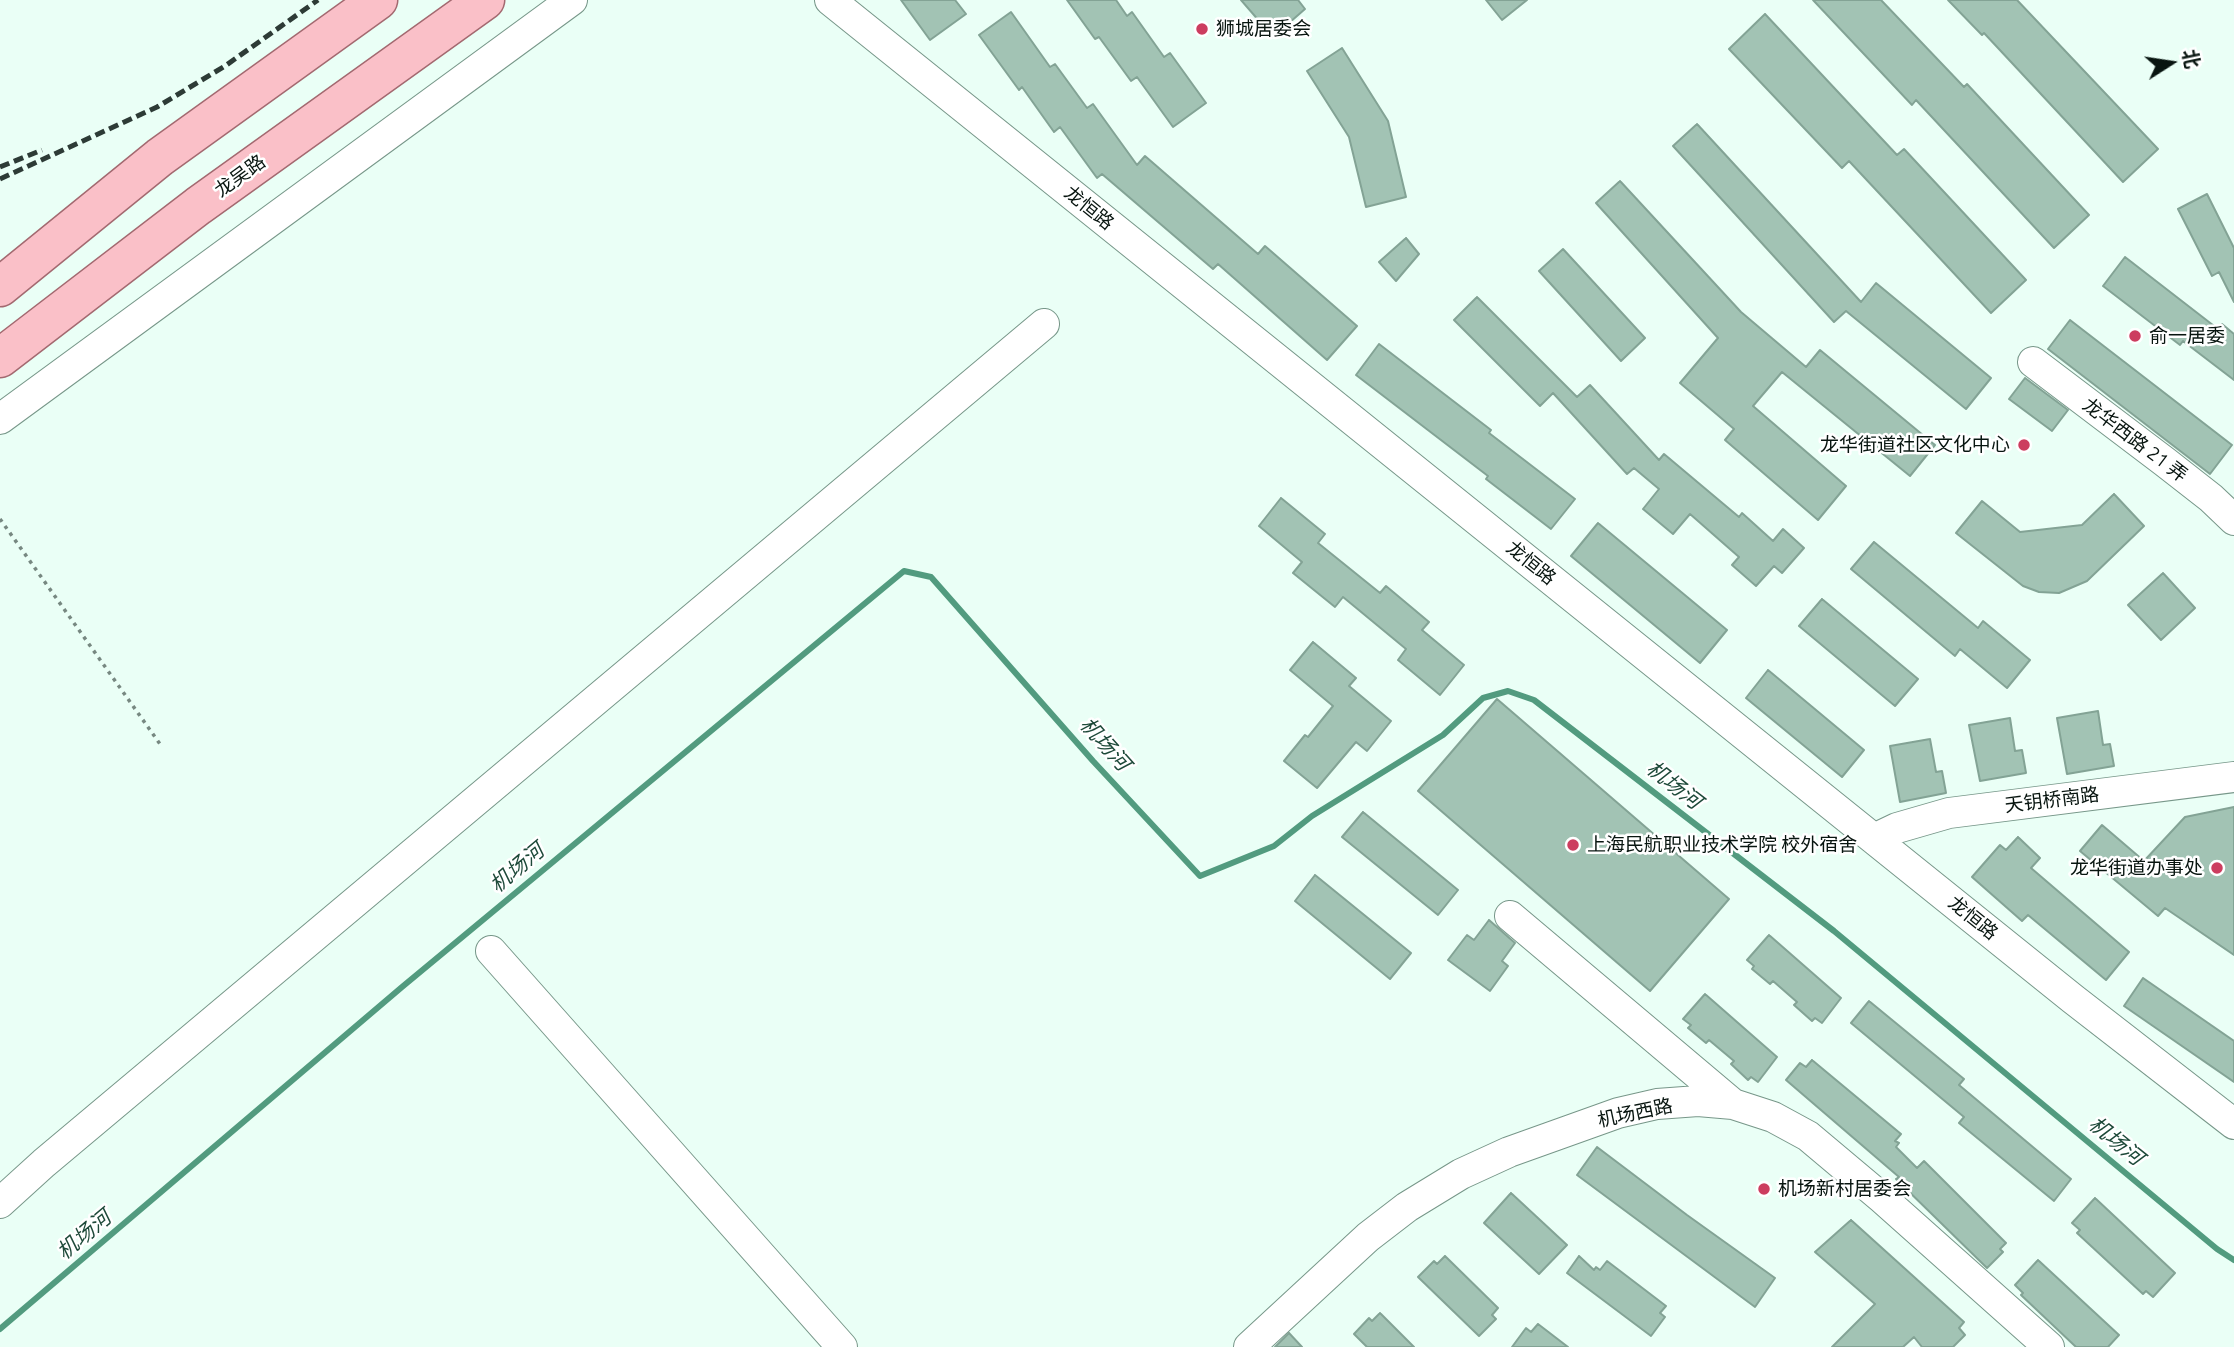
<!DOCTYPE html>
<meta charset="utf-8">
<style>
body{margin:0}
#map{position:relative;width:2234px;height:1347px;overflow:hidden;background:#eafff6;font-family:Ubuntu,"Noto Sans SC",sans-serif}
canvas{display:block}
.north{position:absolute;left:2136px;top:28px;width:70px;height:70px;-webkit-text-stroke:5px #fff;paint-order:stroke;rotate:78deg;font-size:19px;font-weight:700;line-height:28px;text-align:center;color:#081510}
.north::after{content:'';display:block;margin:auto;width:24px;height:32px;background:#081510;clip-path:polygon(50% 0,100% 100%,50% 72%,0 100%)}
</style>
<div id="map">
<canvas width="2234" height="1347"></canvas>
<div class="north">北</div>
</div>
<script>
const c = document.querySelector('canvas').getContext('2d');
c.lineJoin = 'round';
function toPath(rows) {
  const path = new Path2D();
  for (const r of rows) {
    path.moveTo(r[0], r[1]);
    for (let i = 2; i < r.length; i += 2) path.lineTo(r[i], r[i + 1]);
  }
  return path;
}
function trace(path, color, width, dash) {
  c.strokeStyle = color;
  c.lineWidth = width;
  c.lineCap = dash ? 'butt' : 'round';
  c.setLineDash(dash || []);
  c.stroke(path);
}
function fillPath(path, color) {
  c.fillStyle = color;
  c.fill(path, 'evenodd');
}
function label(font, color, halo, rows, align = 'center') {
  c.font = font + ' Ubuntu,"Noto Sans SC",sans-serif';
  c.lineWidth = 5;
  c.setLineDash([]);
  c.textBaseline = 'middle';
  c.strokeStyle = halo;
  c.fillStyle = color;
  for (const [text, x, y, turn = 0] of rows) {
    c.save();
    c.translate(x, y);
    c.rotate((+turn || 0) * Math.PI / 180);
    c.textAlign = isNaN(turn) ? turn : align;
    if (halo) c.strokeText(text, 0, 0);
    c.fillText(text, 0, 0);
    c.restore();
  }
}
const stream = toPath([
 [0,1329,402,987,904,571,931,577,1093,761,1200,876,1274,846,1312,816,1443,735,1483,698,1508,691,1534,700,1834,931,2217,1249,2234,1260]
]);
const building = toPath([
 [901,0,955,0,966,14,930,40,901,0],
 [1067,0,1116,0,1127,16,1132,12,1164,57,1170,53,1206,103,1173,127,1137,77,1131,81,1099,37,1095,39,1067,0],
 [1241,0,1298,0,1305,9,1273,37,1241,0],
 [1486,0,1527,0,1502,20,1486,0],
 [1813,0,1881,0,1964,87,1967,84,2089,215,2054,248,1916,100,1912,105,1813,0],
 [1948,0,2017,0,2158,149,2123,182,1984,33,1982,35,1948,0],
 [1011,12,1050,67,1055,64,1087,108,1093,104,1137,165,1145,156,1258,254,1265,246,1357,326,1327,360,1218,264,1213,269,1102,174,1097,178,1060,127,1054,132,1022,87,1019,90,979,35,1011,12],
 [1765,14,1897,155,1904,149,2026,280,1991,313,1849,161,1842,168,1729,49,1765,14],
 [1342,48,1388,121,1406,197,1366,207,1349,137,1307,71,1342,48],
 [1697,124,1861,302,1876,283,1991,378,1966,409,1846,311,1834,322,1673,146,1697,124],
 [1620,181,1741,312,1806,367,1820,350,1935,445,1910,476,1782,372,1753,406,1846,486,1818,520,1725,440,1734,429,1680,383,1718,338,1596,203,1620,181],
 [2207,194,2234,248,2234,302,2219,272,2212,276,2178,209,2207,194],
 [1406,238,1419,254,1396,281,1379,262,1406,238],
 [1563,249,1645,338,1621,361,1539,271,1563,249],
 [2125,257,2218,329,2222,324,2234,334,2234,380,2183,341,2180,345,2103,286,2125,257],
 [1477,297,1577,397,1590,385,1659,460,1664,454,1739,517,1742,513,1773,541,1783,529,1804,548,1782,573,1774,566,1756,586,1732,565,1739,557,1690,514,1673,534,1643,509,1659,489,1634,468,1627,474,1553,393,1540,406,1454,320,1477,297],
 [2070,320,2232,445,2210,474,2048,349,2070,320],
 [1379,344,1491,430,1489,433,1575,499,1551,529,1486,479,1488,476,1356,375,1379,344],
 [2025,378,2068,410,2052,431,2009,399,2025,378],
 [2114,494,2144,526,2087,581,2059,593,2039,592,2023,586,1956,533,1982,501,2020,532,2082,525,2114,494],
 [1281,498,1325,534,1318,543,1380,593,1386,586,1429,622,1422,630,1464,665,1440,695,1398,660,1406,649,1343,597,1335,607,1293,573,1302,562,1259,526,1281,498],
 [1598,523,1727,630,1700,663,1571,556,1598,523],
 [1874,542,1978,628,1983,621,2030,660,2007,688,1960,649,1955,656,1851,569,1874,542],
 [2163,573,2195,608,2161,640,2128,605,2163,573],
 [1822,599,1918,679,1895,706,1799,626,1822,599],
 [1313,642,1356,678,1349,686,1391,721,1367,751,1356,742,1317,788,1284,761,1305,735,1308,737,1333,706,1290,670,1313,642],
 [1768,670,1864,750,1842,777,1746,698,1768,670],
 [1497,699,1729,899,1650,991,1418,791,1497,699],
 [2098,711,2103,745,2110,744,2114,766,2067,774,2057,718,2098,711],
 [2010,718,2015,751,2022,750,2026,773,1980,781,1969,725,2010,718],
 [1930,739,1936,772,1942,771,1946,793,1900,802,1890,746,1930,739],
 [2234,807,2234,955,2165,908,2158,916,2080,851,2102,825,2144,861,2185,817,2234,807],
 [1363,812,1458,890,1438,915,1342,837,1363,812],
 [2018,837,2040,858,2031,868,2129,952,2106,980,2028,915,2022,921,1972,877,2000,845,2006,850,2018,837],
 [1315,875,1411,953,1390,979,1295,901,1315,875],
 [1489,920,1515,943,1502,961,1508,966,1490,991,1448,960,1467,935,1474,940,1489,920],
 [1769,935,1841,998,1822,1023,1815,1018,1812,1021,1794,1005,1797,1002,1773,981,1770,984,1752,969,1754,966,1747,960,1769,935],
 [2143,978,2234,1041,2234,1082,2124,1006,2143,978],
 [1705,994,1777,1057,1758,1082,1751,1077,1748,1080,1731,1064,1734,1061,1709,1040,1706,1043,1688,1028,1691,1025,1683,1019,1705,994],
 [1869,1001,1964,1079,1959,1085,2071,1179,2054,1201,1959,1123,1964,1117,1851,1023,1869,1001],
 [1812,1060,1901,1134,1895,1141,1899,1143,1896,1147,1917,1168,1924,1161,2006,1243,2000,1249,2003,1252,1987,1268,1896,1179,1899,1177,1786,1080,1800,1063,1806,1067,1812,1060],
 [1597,1147,1687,1215,1775,1278,1755,1307,1577,1175,1597,1147],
 [1511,1193,1567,1245,1539,1274,1484,1223,1511,1193],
 [2095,1198,2175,1273,2153,1297,2146,1291,2143,1294,2077,1233,2080,1230,2072,1223,2095,1198],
 [1851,1220,1964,1322,1959,1328,1965,1335,1953,1347,1922,1347,1914,1337,1903,1347,1832,1347,1875,1304,1815,1252,1851,1220],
 [1445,1256,1498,1308,1492,1315,1496,1319,1479,1336,1418,1277,1434,1261,1437,1264,1445,1256],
 [1579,1256,1594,1270,1596,1267,1600,1270,1607,1261,1666,1306,1660,1313,1665,1317,1651,1336,1567,1273,1579,1256],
 [2038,1260,2119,1335,2108,1347,2076,1347,2021,1295,2023,1293,2015,1285,2038,1260],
 [1380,1313,1414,1347,1367,1347,1354,1334,1369,1318,1372,1321,1380,1313],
 [1538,1324,1568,1347,1512,1347,1526,1328,1531,1332,1538,1324],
 [1289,1333,1302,1347,1275,1347,1289,1333]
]);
const path = toPath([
 [0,519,160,744]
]);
const minor = toPath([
 [830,0,2073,999,2234,1124],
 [2033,362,2165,462,2211,498,2234,520],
 [0,419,572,0],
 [1874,839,1897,828,1949,813,2234,777],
 [1510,916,1733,1104],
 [491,951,842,1347],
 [0,1203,44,1163,1044,324],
 [1249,1347,1368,1237,1407,1207,1461,1174,1509,1152,1618,1113,1657,1104,1698,1101,1733,1104,1773,1117,1808,1136,1883,1199,2049,1347]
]);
const major = toPath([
 [0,287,160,157,378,0],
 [0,358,198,206,485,0]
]);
const rail = toPath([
 [0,167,42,150],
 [0,179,157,107,225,66,318,0]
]);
const markers = [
 [1202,29,7,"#cc3d5f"],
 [2135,336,7,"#cc3d5f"],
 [2024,445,7,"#cc3d5f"],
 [1573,845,7,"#cc3d5f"],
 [2217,868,7,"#cc3d5f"],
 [1764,1189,7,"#cc3d5f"]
];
const poiNames = [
 ["狮城居委会",1216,29],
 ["俞一居委",2149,336],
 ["龙华街道社区文化中心",2010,445,"right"],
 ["上海民航职业技术学院 校外宿舍",1587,845],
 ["龙华街道办事处",2203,868,"right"],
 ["机场新村居委会",1778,1189]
];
const streetNames = [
 ["龙吴路",240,176,-36],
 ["龙恒路",1089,208,39],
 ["龙华西路 21 弄",2135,440,37],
 ["龙恒路",1531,563,39],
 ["天钥桥南路",2052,800,-7],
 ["龙恒路",1973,918,39],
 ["机场西路",1635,1113,-12]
];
const waterNames = [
 ["机场河",1105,744,48],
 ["机场河",1674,785,38],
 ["机场河",517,868,-40],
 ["机场河",2116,1141,39],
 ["机场河",84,1235,-40]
];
trace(stream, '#529b7f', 6);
fillPath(building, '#a2c3b4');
trace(building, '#83a395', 2);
trace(minor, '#779789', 32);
trace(major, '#a36970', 41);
trace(path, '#778881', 3.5, [3.5, 5]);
trace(minor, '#fff', 30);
trace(major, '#fac0c8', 38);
trace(rail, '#2d3b36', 5, [10, 5]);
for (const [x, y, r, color] of markers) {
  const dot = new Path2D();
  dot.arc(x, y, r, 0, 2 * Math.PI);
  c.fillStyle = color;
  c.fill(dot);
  trace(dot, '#fff', 2.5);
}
label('19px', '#081510', '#fff', poiNames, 'left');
label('19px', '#081510', '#fff', streetNames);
label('italic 21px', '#1d4939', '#fff', waterNames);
</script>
